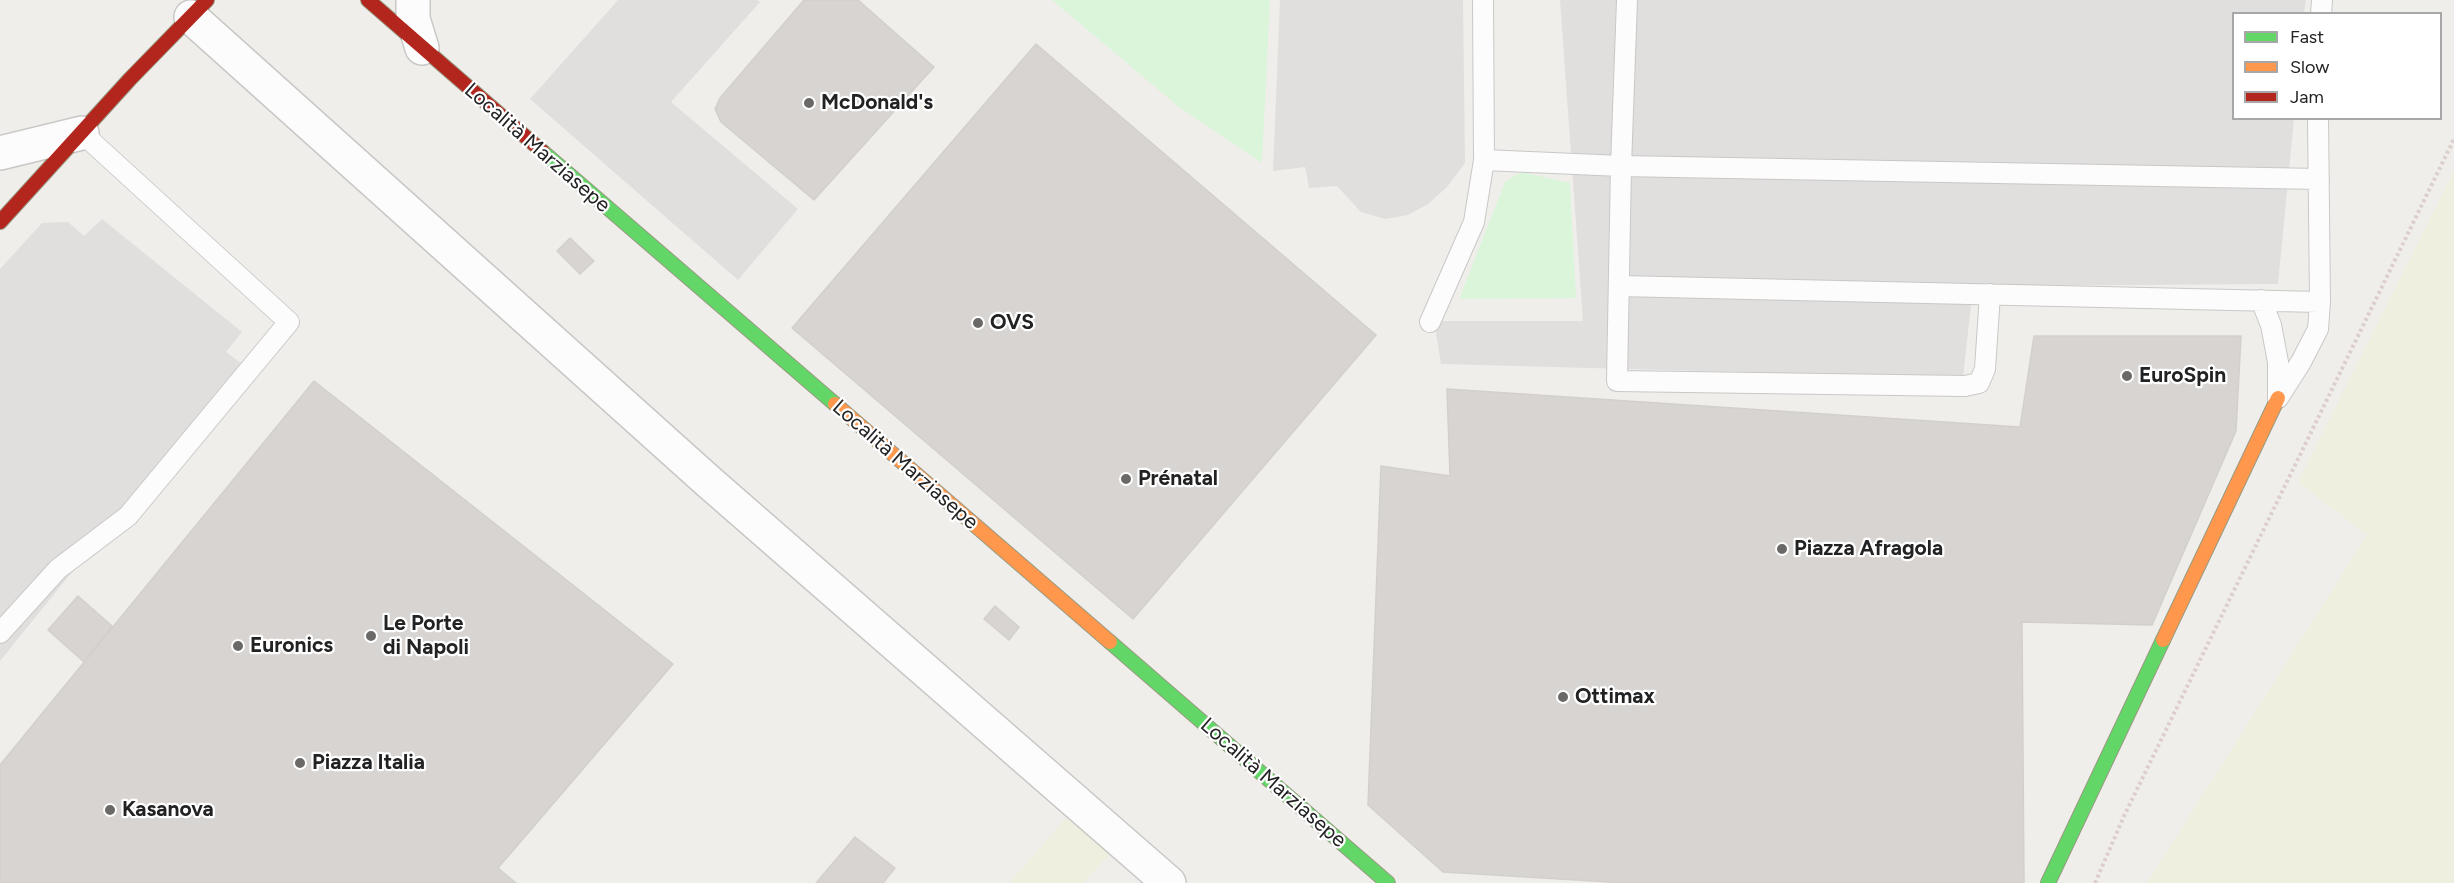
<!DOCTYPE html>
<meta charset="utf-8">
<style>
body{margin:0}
#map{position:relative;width:2454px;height:883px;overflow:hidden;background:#f0eeeb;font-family:Figtree,sans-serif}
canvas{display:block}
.legend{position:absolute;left:2232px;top:12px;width:210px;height:108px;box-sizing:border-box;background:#fff;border:2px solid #a7a7a7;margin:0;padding:8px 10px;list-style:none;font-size:18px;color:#222}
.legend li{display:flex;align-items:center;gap:12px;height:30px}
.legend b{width:30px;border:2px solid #a7a7a7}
</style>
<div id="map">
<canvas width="2454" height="883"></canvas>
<ul class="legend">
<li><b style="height:8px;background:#63d668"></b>Fast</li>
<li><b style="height:8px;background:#ff974d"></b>Slow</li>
<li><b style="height:8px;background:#b3261e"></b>Jam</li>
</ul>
</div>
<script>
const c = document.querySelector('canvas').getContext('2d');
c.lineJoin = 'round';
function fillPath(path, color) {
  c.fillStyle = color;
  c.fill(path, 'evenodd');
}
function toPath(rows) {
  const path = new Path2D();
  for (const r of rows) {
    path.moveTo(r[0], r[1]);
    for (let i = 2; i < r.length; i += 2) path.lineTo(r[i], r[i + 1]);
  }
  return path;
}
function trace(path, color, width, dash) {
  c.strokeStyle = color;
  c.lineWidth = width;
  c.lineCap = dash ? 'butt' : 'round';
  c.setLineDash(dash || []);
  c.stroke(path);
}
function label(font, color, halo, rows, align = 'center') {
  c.font = font + ' Figtree,sans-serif';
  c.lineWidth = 4.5;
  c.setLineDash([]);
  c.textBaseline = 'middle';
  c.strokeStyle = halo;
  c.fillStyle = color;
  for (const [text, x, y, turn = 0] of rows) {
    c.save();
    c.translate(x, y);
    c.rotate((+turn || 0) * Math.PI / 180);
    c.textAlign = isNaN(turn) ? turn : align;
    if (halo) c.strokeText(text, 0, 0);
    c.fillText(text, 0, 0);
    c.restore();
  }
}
const farmland = toPath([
 [2454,171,2454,883,2147,883,2367,535,2298,482],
 [1076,807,1119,844,1084,883,1009,883]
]);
const park = toPath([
 [1052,0,1270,0,1262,163,1179,107],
 [1521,172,1570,183,1576,298,1459,299,1505,182]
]);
const parking = toPath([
 [618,0,757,0,760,2,671,102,798,209,738,280,530,99],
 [1280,0,1463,0,1465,163,1447,187,1428,204,1408,215,1385,219,1361,212,1337,186,1309,188,1305,167,1273,171],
 [1560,0,2306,0,2304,13,2234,14,2234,118,2294,119,2278,284,1973,286,1963,378,1441,364,1434,321,1583,321],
 [102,219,242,332,226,352,241,363,0,661,0,269,42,223,68,222,84,236]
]);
const building = toPath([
 [804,0,858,0,934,67,814,200,721,122,715,109,720,98,804,0],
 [1036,44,1376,335,1133,619,792,328,1036,44],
 [570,238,594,261,580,274,557,251,570,238],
 [2034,336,2241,336,2236,431,2152,625,2022,622,2024,883,1626,883,1443,872,1368,805,1381,466,1450,476,1447,389,2020,427,2034,336],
 [314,381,673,664,498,868,516,883,0,883,0,765,314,381],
 [78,596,112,626,84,662,48,630,78,596],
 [995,606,1019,627,1009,640,984,619,995,606],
 [855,837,895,868,883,883,816,883,855,837]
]);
const path = toPath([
 [2095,883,2124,816,2454,139]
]);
const lane = toPath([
 [1627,0,1621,166,1617,381,1965,386,1979,383,1985,369,1990,294],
 [2321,14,2322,0],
 [1484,160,1621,166,2319,179],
 [1619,286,2320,302],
 [2261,300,2271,325,2278,362,2278,398],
 [1430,322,1474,222,1484,160,1483,0],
 [2278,398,2301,362,2318,329,2320,302,2318,118],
 [0,633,58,569,128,516,289,322,82,133]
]);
const street = toPath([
 [413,0,413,19,422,48],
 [191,17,709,482,1169,883],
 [0,153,82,133]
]);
const fast = toPath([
 [543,152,835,404],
 [1110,642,1388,883],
 [2048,883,2163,640]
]);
const slow = toPath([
 [835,404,1110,642],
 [2163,640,2278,398]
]);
const jam = toPath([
 [368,0,543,152],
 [0,222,130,79,207,0]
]);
const markers = [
 [809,103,6,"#6a6968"],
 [978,323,6,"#6a6968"],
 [2127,376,6,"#6a6968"],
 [1126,479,6,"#6a6968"],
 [1782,549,6,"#6a6968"],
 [371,636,6,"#6a6968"],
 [238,646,6,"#6a6968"],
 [1563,697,6,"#6a6968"],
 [300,763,6,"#6a6968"],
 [110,810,6,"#6a6968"]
];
const poiNames = [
 ["McDonald's",821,103],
 ["OVS",990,323],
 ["EuroSpin",2139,376],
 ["Prénatal",1138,479],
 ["Piazza Afragola",1794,549],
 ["Le Porte",383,624],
 ["di Napoli",383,648],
 ["Euronics",250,646],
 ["Ottimax",1575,697],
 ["Piazza Italia",312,763],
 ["Kasanova",122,810]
];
const streetNames = [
 ["Località Marziasepe",537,148,41],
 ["Località Marziasepe",905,465,41],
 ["Località Marziasepe",1273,783,41]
];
fillPath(farmland, '#efefdf');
fillPath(park, '#daf5da');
fillPath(parking, '#e0dfde');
fillPath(building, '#d7d4d2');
trace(building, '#d3d0cc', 1.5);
trace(lane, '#c9c8c7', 22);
trace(street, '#c9c8c7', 36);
trace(fast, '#999a82', 16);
trace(slow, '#999a82', 16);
trace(jam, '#999a82', 16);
trace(path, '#dccecd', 4, [3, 3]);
trace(lane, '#fdfcfc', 20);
trace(street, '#fdfcfc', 33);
trace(fast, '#63d668', 14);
trace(slow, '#ff974d', 14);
trace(jam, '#b3261e', 14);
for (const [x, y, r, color] of markers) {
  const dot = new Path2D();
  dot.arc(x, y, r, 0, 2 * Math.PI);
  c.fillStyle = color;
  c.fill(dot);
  trace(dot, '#fff', 2);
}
label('bold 21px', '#222', '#fff', poiNames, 'left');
label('21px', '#222', '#fff', streetNames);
</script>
